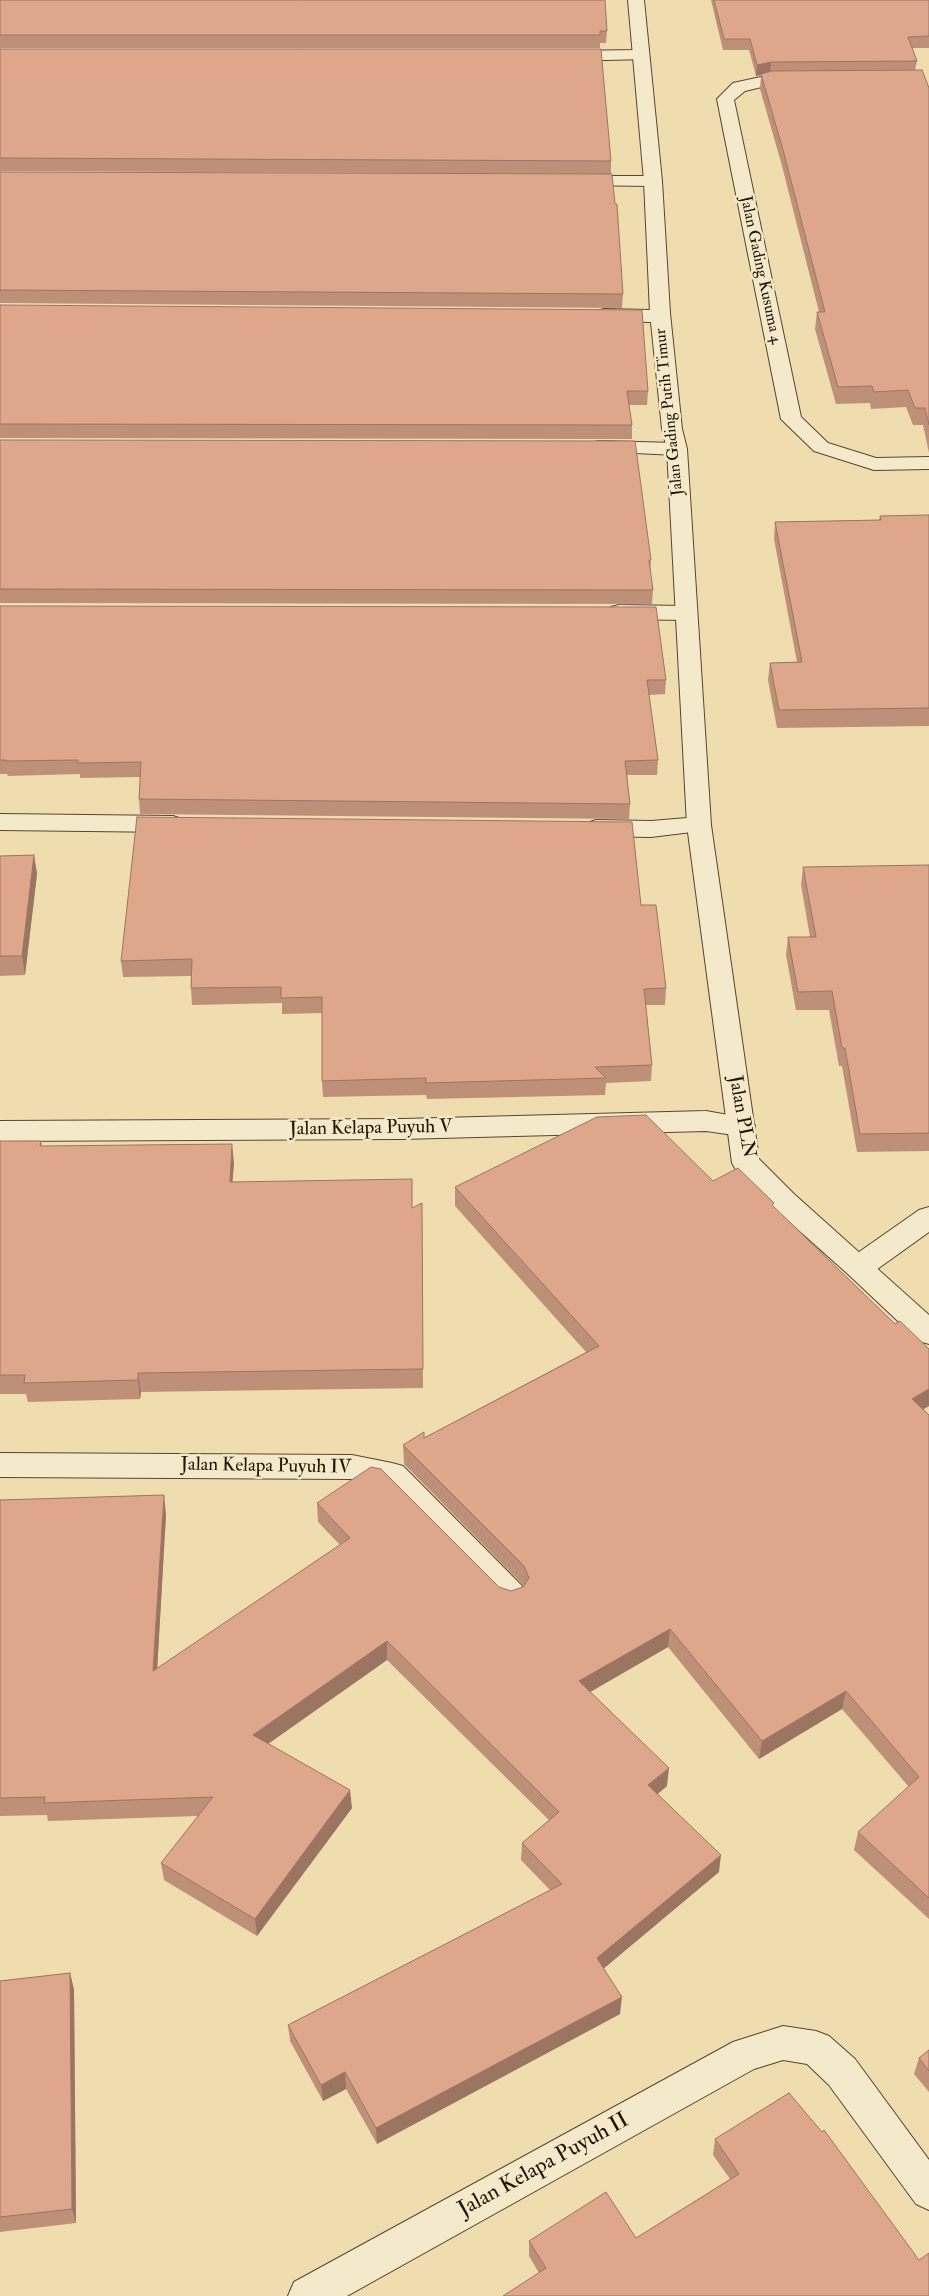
<!DOCTYPE html>
<style>
body{margin:0}
canvas{display:block;background:#f0ddaf}
</style>
<canvas width="929" height="2296"></canvas>
<script>
const c = document.querySelector('canvas').getContext('2d');
c.lineJoin = 'round';
function toPath(rows) {
  const path = new Path2D();
  for (const r of rows) {
    path.moveTo(r[0], r[1]);
    for (let i = 2; i < r.length; i += 2) path.lineTo(r[i], r[i + 1]);
  }
  return path;
}
function trace(path, color, width, dash) {
  c.strokeStyle = color;
  c.lineWidth = width;
  c.lineCap = dash ? 'butt' : 'round';
  c.setLineDash(dash || []);
  c.stroke(path);
}
function fillPath(path, color) {
  c.fillStyle = color;
  c.fill(path, 'evenodd');
}
function label(font, color, halo, rows, align = 'center') {
  c.font = font + ' "IM FELL Double Pica",serif';
  c.lineWidth = 5;
  c.setLineDash([]);
  c.textBaseline = 'middle';
  c.strokeStyle = halo;
  c.fillStyle = color;
  for (const [text, x, y, turn = 0] of rows) {
    c.save();
    c.translate(x, y);
    c.rotate((+turn || 0) * Math.PI / 180);
    c.textAlign = isNaN(turn) ? turn : align;
    if (halo) c.strokeText(text, 0, 0);
    c.fillText(text, 0, 0);
    c.restore();
  }
}
const minor = toPath([
 [641,50,647,51,649,55,647,59,564,61,558,60,556,56,558,52,564,51,641,50],
 [770,75,798,75,804,76,806,80,804,84,798,85,770,85,745,91,734,100,801,417,828,443,876,458,929,457,929,469,874,470,814,451,781,419,717,99,733,83,770,75],
 [577,176,653,176,659,177,662,181,659,185,653,186,571,185,568,181,571,177,577,176],
 [660,307,667,309,670,313,667,317,651,322,604,321,597,319,594,315,597,311,604,309,649,310,660,307],
 [598,441,677,443,684,445,687,449,684,453,677,455,591,451,588,447,591,443,598,441],
 [619,605,685,606,693,608,696,613,693,618,685,620,619,619,611,617,608,612,611,607,619,605],
 [0,814,173,816,182,819,185,824,182,829,173,832,0,830,0,814],
 [699,817,708,820,711,825,708,830,651,837,596,836,587,833,584,828,587,823,596,820,651,821,699,817],
 [706,1111,751,1119,755,1126,751,1133,741,1136,706,1131,402,1139,0,1141,0,1121,402,1119,706,1111],
 [929,1207,929,1232,869,1275,859,1278,849,1275,845,1267,849,1259,919,1210,929,1207],
 [0,1453,352,1455,392,1463,403,1466,522,1586,527,1595,522,1604,511,1608,500,1604,383,1486,352,1479,0,1477,0,1453],
 [783,2026,816,2031,829,2036,855,2059,929,2160,929,2210,916,2204,829,2085,807,2064,783,2060,754,2069,347,2296,288,2296,294,2282,733,2042,783,2026]
]);
const tertiary = toPath([
 [628,0,644,0,662,181,670,313,682,429,687,449,711,825,759,1159,794,1194,929,1315,929,1344,919,1341,849,1275,774,1208,736,1170,732,1163,687,825,667,449,662,429,650,313,644,181,628,0]
]);
const wall = toPath([
 [0,0,607,31,606,43,600,43,600,48,0,48],
 [711,0,929,0,929,48,912,48,917,61,915,70,929,88,929,453,923,425,913,425,906,407,871,409,870,403,836,404,815,329,817,312,819,312,782,166,760,89,761,75,756,76,749,50,723,50],
 [0,49,611,161,611,174,0,171],
 [0,172,623,294,622,308,0,303],
 [0,305,648,391,647,405,629,405,632,425,632,439,0,438],
 [0,440,651,560,650,571,653,590,652,604,0,603],
 [929,515,929,726,777,728,768,680,770,663,797,662,774,539,775,522,879,520,880,516],
 [0,606,666,680,665,694,649,695,658,760,657,775,627,775,630,804,629,819,140,814,139,799,140,777,80,778,80,774,8,776,7,774,0,774],
 [34,855,37,874,25,975,0,976,0,856],
 [929,865,929,1151,857,1152,842,1066,839,1066,829,1010,796,1010,786,955,788,937,810,937,801,885,803,867],
 [641,905,666,988,665,1005,646,1005,652,1065,651,1081,606,1083,605,1095,427,1099,426,1095,323,1097,322,1081,322,1013,282,1014,282,1003,192,1005,191,988,191,976,123,977,121,961],
 [0,1141,41,1141,42,1146,234,1163,232,1182,413,1208,422,1203,423,1388,141,1392,140,1399,28,1402,26,1394,0,1394],
 [713,1181,774,1207,895,1324,929,1349,929,1406,923,1409,929,1415,929,1919,854,1850,858,1832,909,1787,842,1709,759,1759,668,1647,590,1692,667,1786,658,1794,719,1872,604,1968,620,2014,377,2144,346,2089,323,2101,290,2041,288,2025,550,1890,521,1860,522,1843,549,1820,387,1660,268,1744,352,1808,257,1936,164,1880,161,1863,198,1816,48,1821,47,1815,0,1816,0,1500,166,1514,157,1669,340,1545,318,1522,317,1503,499,1587,511,1591,523,1587,524,1586,523,1585,404,1464,403,1445,424,1438,586,1352,455,1206,455,1187],
 [70,1973,74,1990,76,2223,0,2232,0,1981],
 [929,2050,929,2092,914,2074,919,2058],
 [715,2139,919,2260,929,2296,539,2273,529,2256,529,2241,636,2238,730,2179,713,2155]
]);
const shadedWall = toPath([
 [771,62,770,73,756,76,757,65],
 [34,855,37,874,25,975,22,956],
 [232,1144,234,1163,231,1201,230,1182],
 [138,1373,141,1392,140,1399,138,1380],
 [929,1389,929,1406,909,1418,912,1399],
 [164,1495,166,1514,156,1690,153,1671],
 [670,1629,668,1647,578,1699,579,1681],
 [387,1641,387,1660,255,1753,253,1735],
 [846,1691,842,1709,759,1759,762,1741],
 [669,1768,667,1786,647,1802,648,1785],
 [350,1790,352,1808,257,1936,255,1919],
 [721,1855,719,1872,596,1975,597,1958],
 [70,1973,74,1990,76,2223,72,2209],
 [622,1997,620,2014,377,2144,376,2128],
 [345,2072,346,2089,323,2101,321,2085]
]);
const building = toPath([
 [0,0,605,0,607,31,600,31,600,35,0,35,0,0],
 [714,0,929,0,929,36,908,37,917,61,771,62,757,65,750,39,724,39,714,0],
 [0,49,601,49,611,161,0,158,0,49],
 [922,70,929,88,929,425,925,408,915,408,908,390,874,392,872,386,838,387,817,312,825,312,783,150,761,74,772,71,922,70],
 [0,172,612,174,615,204,617,204,623,294,0,290,0,172],
 [0,305,642,310,648,391,627,391,632,425,0,424,0,305],
 [0,440,635,441,651,560,649,560,653,590,0,589,0,440],
 [929,515,929,708,779,710,770,663,802,662,775,522,881,520,880,516,929,515],
 [0,606,656,607,666,680,647,680,658,760,625,761,630,804,139,799,141,762,78,763,78,760,5,761,6,760,0,760,0,606],
 [137,817,632,822,641,905,656,905,666,988,644,989,652,1065,595,1067,606,1078,426,1083,426,1078,322,1081,322,997,281,998,281,987,191,988,192,959,121,961,137,817],
 [34,855,22,956,0,956,0,856,34,855],
 [929,865,929,1133,860,1134,845,1048,842,1048,832,991,798,992,788,937,816,937,803,867,929,865],
 [646,1115,713,1181,738,1168,774,1203,772,1205,895,1324,900,1321,929,1349,929,1389,912,1399,929,1415,929,1898,858,1832,919,1777,846,1691,762,1741,670,1629,579,1681,669,1768,648,1785,721,1855,597,1958,622,1997,376,2128,345,2072,321,2085,288,2025,562,1884,522,1843,559,1812,387,1641,253,1735,350,1790,255,1919,161,1863,213,1797,44,1803,45,1797,0,1798,0,1500,164,1495,153,1671,350,1538,317,1503,371,1467,381,1469,499,1587,511,1591,523,1587,529,1578,524,1566,403,1445,424,1432,424,1438,599,1346,455,1187,597,1117,646,1115],
 [0,1141,41,1141,40,1146,232,1144,230,1182,412,1179,412,1208,422,1203,423,1369,138,1373,138,1380,24,1383,25,1375,0,1375,0,1141],
 [70,1973,72,2209,0,2217,0,1981,70,1973],
 [929,2050,929,2071,919,2058,929,2050],
 [789,2093,822,2132,824,2130,919,2260,929,2253,929,2296,503,2296,546,2268,529,2241,606,2192,636,2238,739,2174,715,2139,789,2093]
]);
const farStreetnames = [
 ["Jalan Gading Kusuma 4",760,270,78],
 ["Jalan Gading Putih Timur",670,412,-96]
];
const streetNames = [
 ["Jalan PLN",741,1117,80],
 ["Jalan Kelapa Puyuh V",371,1129,-1],
 ["Jalan Kelapa Puyuh IV",266,1467,1]
];
const nearStreetnames = [
 ["Jalan Kelapa Puyuh II",544,2166,-29]
];
trace(minor, '#574630', 2);
trace(tertiary, '#574630', 2);
fillPath(minor, '#f5e9cb');
fillPath(tertiary, '#f5e9cb');
fillPath(wall, '#bf9078');
fillPath(shadedWall, '#9b7562');
fillPath(building, '#dea78c');
trace(building, '#9b7562', 1);
label('16px', '#241405', '#f5e9cb', farStreetnames);
label('19px', '#241405', '#f5e9cb', streetNames);
label('22px', '#241405', '#f5e9cb', nearStreetnames);
</script>
